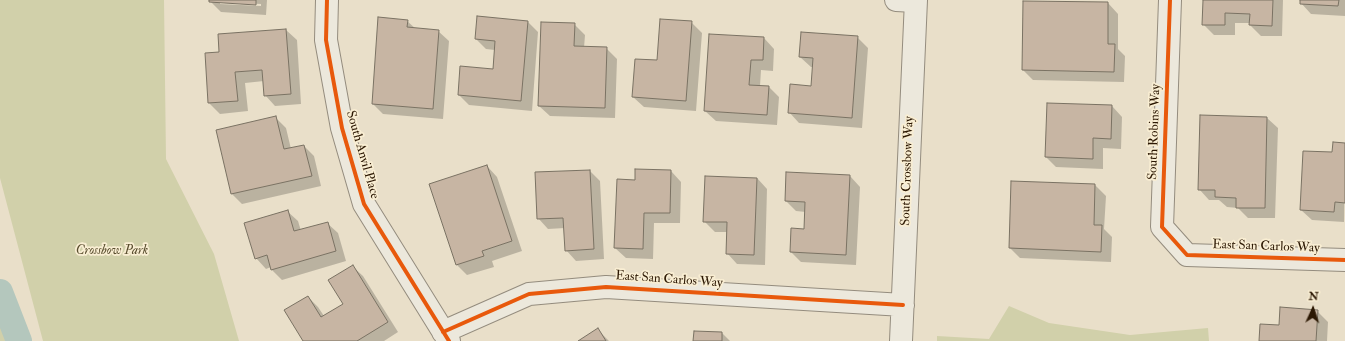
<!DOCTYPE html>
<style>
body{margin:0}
#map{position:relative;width:1345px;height:341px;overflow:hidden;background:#e9dfc9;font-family:"IM FELL Double Pica",serif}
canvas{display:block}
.north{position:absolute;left:1293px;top:289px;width:40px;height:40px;-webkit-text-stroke:3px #f9eed3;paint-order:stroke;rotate:3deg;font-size:11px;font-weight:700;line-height:16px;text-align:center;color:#2c1803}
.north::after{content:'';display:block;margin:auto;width:14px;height:18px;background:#2c1803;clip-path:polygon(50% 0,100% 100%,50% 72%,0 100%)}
</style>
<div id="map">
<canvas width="1345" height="341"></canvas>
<div class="north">N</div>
</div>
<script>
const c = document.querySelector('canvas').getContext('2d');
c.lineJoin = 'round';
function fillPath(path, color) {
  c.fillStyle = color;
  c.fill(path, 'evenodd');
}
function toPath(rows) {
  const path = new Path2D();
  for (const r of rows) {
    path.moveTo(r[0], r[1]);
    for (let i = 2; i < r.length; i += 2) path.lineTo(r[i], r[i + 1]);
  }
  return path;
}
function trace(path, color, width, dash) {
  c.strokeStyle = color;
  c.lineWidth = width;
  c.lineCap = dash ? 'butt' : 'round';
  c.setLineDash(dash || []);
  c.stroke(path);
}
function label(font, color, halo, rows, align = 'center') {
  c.font = font + ' "IM FELL Double Pica",serif';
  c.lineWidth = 3.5;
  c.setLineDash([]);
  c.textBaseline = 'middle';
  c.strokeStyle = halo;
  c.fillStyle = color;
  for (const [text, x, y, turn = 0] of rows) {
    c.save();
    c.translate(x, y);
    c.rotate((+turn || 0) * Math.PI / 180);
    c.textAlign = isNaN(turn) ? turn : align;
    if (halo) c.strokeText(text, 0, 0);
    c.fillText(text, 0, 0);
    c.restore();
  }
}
const green = toPath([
 [0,0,164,0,166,159,214,254,239,341,43,341,0,178],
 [0,303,14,341,0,341],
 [1009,306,1049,323,1130,335,1208,328,1209,341,937,341,937,336,989,339]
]);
const shadow = toPath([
 [210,0,267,0,266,15,221,12,210,1],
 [220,2,261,4,261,6,220,4],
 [1204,0,1283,0,1282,36,1261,36,1250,25,1250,23,1235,23,1235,35,1214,35,1203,24],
 [1301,0,1345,0,1345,16,1311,14,1301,3],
 [1108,3,1118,14,1118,49,1125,56,1124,82,1033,80,1023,70],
 [407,21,416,29,438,31,449,41,443,119,383,114,373,104],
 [528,22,538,32,532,111,469,105,459,95,493,70,495,50,486,49,476,39],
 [691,22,702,33,696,111,644,107,633,97,658,61],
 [574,24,585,35,584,48,606,48,617,59,615,118,550,116,539,106],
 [286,30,297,40,301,104,275,106,265,95,264,81,245,83,248,111,220,114,209,103,206,54,220,53],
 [857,37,868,48,862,128,799,123,789,112,812,87,813,67,811,67,800,57],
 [764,38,774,49,773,71,761,70,760,86,769,87,779,97,777,125,716,121,705,111],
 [1112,106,1122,117,1121,149,1103,148,1103,169,1056,167,1046,157],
 [1201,116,1267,118,1278,128,1275,218,1248,218,1238,208,1227,207,1219,200,1209,200,1199,189],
 [276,118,286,128,291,149,304,146,314,156,321,186,242,204,232,194,217,131],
 [1345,144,1344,222,1312,220,1301,210,1333,154],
 [487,166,497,177,522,251,492,261,494,267,467,275,457,265,430,184],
 [590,171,600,181,604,259,576,261,566,250,565,228,548,229,538,218],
 [671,171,681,182,680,223,654,223,653,259,626,258,615,248,636,181],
 [850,176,860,187,856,265,801,262,791,252,805,230,806,212,796,211,786,201],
 [757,178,767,189,765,265,737,264,727,253,727,232,715,232,704,221],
 [1012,182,1095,185,1106,196,1104,229,1112,237,1111,262,1020,258,1010,248],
 [287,211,298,221,301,231,327,223,338,233,346,261,282,280,272,270,271,267,266,269,256,258],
 [352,266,363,276,398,332,384,341,304,341,308,297,318,307,324,316,344,304],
 [1317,311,1328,322,1327,341,1260,341,1280,326],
 [598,330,609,341,580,341],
 [722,333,730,341,694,341]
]);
const canal = toPath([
 [0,292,19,341]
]);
const building = toPath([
 [209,0,256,0,256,5,209,2,209,0],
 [1203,0,1273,0,1272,26,1249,25,1250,14,1225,13,1225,25,1202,25,1203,0],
 [1300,0,1339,0,1338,6,1300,4,1300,0],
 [1023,1,1108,2,1108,44,1115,44,1114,72,1022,70,1023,1],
 [477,16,528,21,521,101,458,95,460,66,493,69,495,41,475,39,477,16],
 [378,17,408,20,407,27,439,30,433,109,372,104,378,17],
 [660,19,692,21,686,101,632,97,635,59,657,60,660,19],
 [541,22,575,23,574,46,607,47,605,108,538,106,541,22],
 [286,29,291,94,264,96,262,70,235,72,238,101,208,103,205,53,219,52,218,34,286,29],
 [801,32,858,36,852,118,788,113,790,84,811,86,813,58,799,57,801,32],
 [709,34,764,37,763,60,751,60,749,85,769,86,767,115,704,111,709,34],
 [1047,103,1112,105,1111,139,1093,138,1093,159,1045,157,1047,103],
 [1200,115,1267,117,1265,208,1236,208,1236,198,1215,197,1215,190,1198,190,1200,115],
 [276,116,284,149,304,145,312,176,231,194,216,130,276,116],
 [1333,142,1345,143,1345,203,1335,202,1334,212,1300,210,1303,151,1332,152,1333,142],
 [487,165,512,241,482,251,484,256,456,265,429,184,487,165],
 [635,169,671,170,670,213,644,213,643,249,614,248,617,179,635,180,635,169],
 [590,170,594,249,565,251,563,218,537,219,535,172,590,170],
 [786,172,850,175,846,255,790,252,791,228,804,229,805,202,785,201,786,172],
 [705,176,757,178,754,255,726,254,727,222,703,222,705,176],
 [1011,181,1095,184,1094,225,1102,225,1101,252,1009,248,1011,181],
 [288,210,294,231,328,222,336,251,271,270,267,255,255,259,244,223,288,210],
 [353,265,388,322,357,341,303,341,284,310,308,296,321,317,343,304,328,280,353,265],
 [1280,307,1318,310,1316,341,1259,341,1260,324,1279,325,1280,307],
 [598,328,606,341,578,341,598,328],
 [694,331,722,332,722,341,693,341,694,331]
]);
const minor = toPath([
 [327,0,326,40,342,128,364,204,449,341],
 [896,0,915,1],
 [1170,0,1162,227,1187,255,1345,260],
 [443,332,529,294,606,287,903,305],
 [901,341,916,0]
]);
const cycleway = toPath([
 [327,0,326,40,342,128,364,204,449,341],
 [1170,0,1162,227,1187,255,1345,260],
 [443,332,529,294,606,287,903,305]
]);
const streetNames = [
 ["South Robins Way",1155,132,-88],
 ["South Anvil Place",362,155,74],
 ["South Crossbow Way",908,171,-88],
 ["East San Carlos Way",1266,247,2],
 ["East San Carlos Way",669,280,4]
];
const parkNames = [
 ["Crossbow Park",112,251]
];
fillPath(green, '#d1d0aa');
fillPath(shadow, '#0003');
trace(canal, '#b4c7bd', 26);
fillPath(building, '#c7b5a3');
trace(building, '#7a7263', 1);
trace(minor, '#948c7e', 24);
trace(minor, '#ece8dc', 22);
trace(cycleway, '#e8590c', 4);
label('13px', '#2c1803', '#f9eed3', streetNames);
label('italic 13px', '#584c2d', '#f9eed3', parkNames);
</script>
